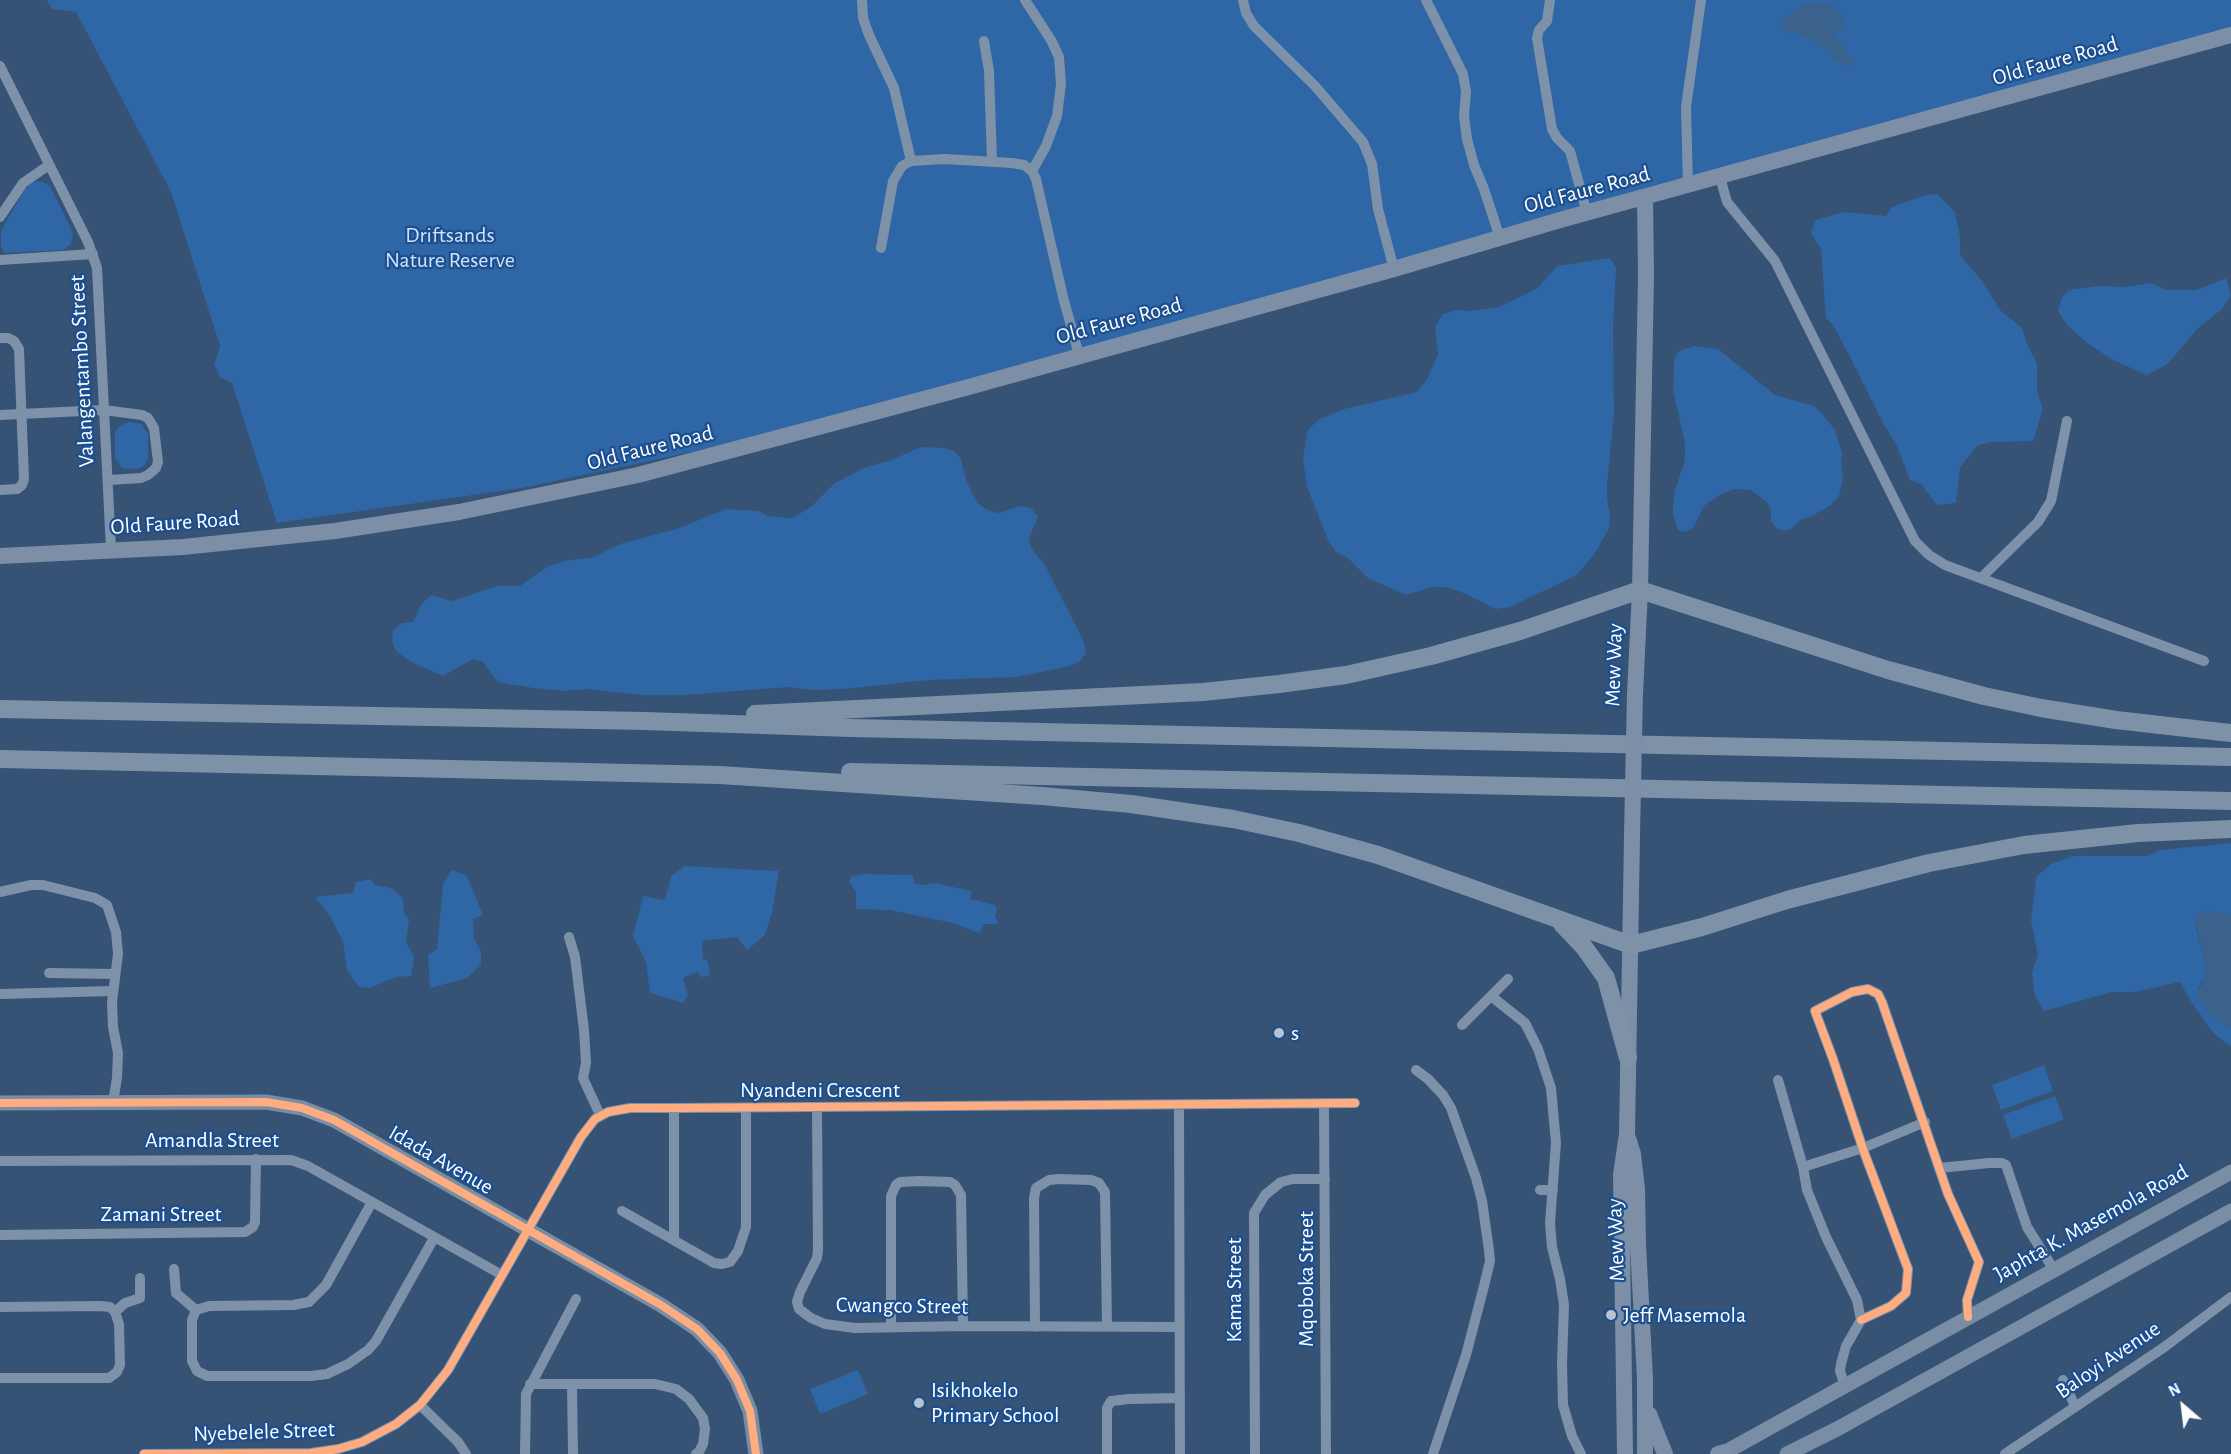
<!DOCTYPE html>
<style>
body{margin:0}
#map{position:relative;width:2231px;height:1454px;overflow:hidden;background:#365274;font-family:"Alegreya Sans",sans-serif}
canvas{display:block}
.north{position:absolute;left:2153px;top:1376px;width:60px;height:60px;-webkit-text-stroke:4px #1b4f8f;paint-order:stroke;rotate:332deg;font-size:16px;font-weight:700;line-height:24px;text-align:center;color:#fff}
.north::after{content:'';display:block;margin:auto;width:21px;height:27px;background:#fff;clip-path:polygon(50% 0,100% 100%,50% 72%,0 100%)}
</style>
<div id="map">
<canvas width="2231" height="1454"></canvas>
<div class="north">N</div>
</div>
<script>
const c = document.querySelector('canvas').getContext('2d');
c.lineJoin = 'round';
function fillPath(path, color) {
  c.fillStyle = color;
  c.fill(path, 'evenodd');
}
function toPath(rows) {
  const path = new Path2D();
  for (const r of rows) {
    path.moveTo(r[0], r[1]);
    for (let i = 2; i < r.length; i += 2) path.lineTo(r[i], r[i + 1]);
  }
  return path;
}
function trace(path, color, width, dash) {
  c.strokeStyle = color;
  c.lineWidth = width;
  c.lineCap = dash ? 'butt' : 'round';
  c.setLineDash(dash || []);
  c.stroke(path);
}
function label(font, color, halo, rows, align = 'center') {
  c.font = font + ' "Alegreya Sans",sans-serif';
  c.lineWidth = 4.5;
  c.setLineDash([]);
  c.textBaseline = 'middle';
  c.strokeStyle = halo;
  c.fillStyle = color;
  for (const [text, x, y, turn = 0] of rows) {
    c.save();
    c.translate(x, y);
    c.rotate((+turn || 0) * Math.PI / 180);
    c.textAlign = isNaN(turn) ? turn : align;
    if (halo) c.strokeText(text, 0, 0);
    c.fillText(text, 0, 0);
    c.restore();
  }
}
const green = toPath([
 [47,0,2231,0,2231,34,809,427,522,488,277,523,232,383,220,377,214,365,220,346,171,192,76,12,52,9],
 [40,181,50,186,73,233,71,244,63,250,5,253,1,247,1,233,4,225,25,189,32,182],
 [1928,194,1938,195,1955,212,1960,237,1960,255,1982,281,2000,310,2022,328,2027,344,2037,363,2037,391,2043,409,2033,441,1992,442,1978,445,1960,467,1956,503,1937,505,1921,484,1910,480,1897,446,1883,423,1850,357,1833,325,1826,318,1821,249,1811,234,1815,220,1844,212,1886,216,1892,207],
 [1610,258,1616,268,1613,328,1614,414,1607,485,1607,499,1610,514,1609,528,1595,553,1577,575,1510,607,1496,609,1459,591,1446,587,1433,587,1406,595,1368,578,1348,558,1336,552,1328,540,1307,487,1303,459,1307,431,1318,420,1344,409,1417,392,1426,381,1438,354,1435,327,1443,314,1457,310,1471,311,1499,307,1538,288,1557,266],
 [2226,278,2231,296,2222,309,2197,329,2168,364,2147,375,2113,360,2087,343,2067,325,2058,311,2062,297,2069,290,2097,286,2124,287,2151,283,2166,290,2196,290],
 [1694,346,1718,349,1775,395,1814,406,1820,411,1835,430,1842,453,1841,462,1843,480,1839,496,1831,505,1812,516,1800,520,1791,529,1783,531,1776,528,1771,521,1771,509,1767,502,1751,490,1734,489,1718,496,1704,506,1693,528,1686,532,1678,530,1673,514,1673,506,1675,490,1685,460,1685,444,1673,390,1674,365,1675,357,1679,351],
 [129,422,141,424,148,434,148,459,144,466,137,469,122,468,115,458,115,432,119,426],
 [921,447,944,448,954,451,961,459,966,480,972,493,978,503,987,510,998,513,1020,506,1031,508,1038,517,1029,538,1031,548,1045,565,1084,642,1086,653,1079,662,1070,666,1017,677,929,680,844,689,811,690,789,687,684,695,641,695,588,689,564,691,533,688,498,682,482,661,473,659,443,676,411,662,396,651,392,641,393,630,402,623,413,622,422,603,431,595,452,601,497,586,520,586,548,566,569,560,591,558,623,543,677,529,726,509,759,511,768,516,792,518,811,507,835,483,866,467,889,461],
 [2231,843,2231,915,2204,912,2195,925,2207,965,2204,978,2198,988,2231,1028,2231,1046,2214,1034,2190,1000,2180,982,2134,992,2112,992,2044,1011,2035,996,2032,973,2038,954,2031,921,2036,877,2051,864,2073,856,2148,856,2160,850],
 [685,866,779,871,772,913,765,935,747,950,737,937,702,941,703,959,708,961,710,976,701,977,697,972,683,978,688,995,683,1003,650,993,646,962,633,936,643,896,665,900,671,876],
 [452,870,467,876,483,915,473,919,474,938,481,952,481,965,467,978,430,988,428,955,437,949,443,884],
 [864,874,913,875,914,883,923,885,934,883,972,891,970,899,995,905,997,909,995,917,998,921,997,924,984,924,979,933,953,923,890,910,856,909,856,892,849,882,852,876],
 [371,879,375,885,391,888,403,898,404,912,409,920,406,942,414,957,411,976,396,977,370,988,359,987,347,970,343,941,329,915,315,897,353,893,356,882],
 [2044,1065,2053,1091,2001,1110,1992,1085],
 [2055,1096,2064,1119,2012,1139,2003,1115],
 [858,1370,868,1394,820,1414,810,1389]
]);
const water = toPath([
 [1810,3,1824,3,1832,6,1846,21,1843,28,1838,26,1835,36,1845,47,1849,58,1855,62,1855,67,1833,60,1830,51,1796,32,1792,33,1783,31,1781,21,1796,9],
 [2209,911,2231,915,2231,1028,2218,1021,2209,1013,2197,994,2204,978,2207,965,2194,919,2198,914]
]);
const street = toPath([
 [862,0,863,18,869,35,894,88,911,161],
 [1025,0,1051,40,1059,57,1061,84,1057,116,1046,146,1032,171],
 [1243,0,1246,13,1254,26,1315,86,1363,142,1372,164,1378,209,1394,269],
 [1426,0,1463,74,1466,92,1464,116,1467,139,1474,165,1484,189,1500,238],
 [1550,0,1547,21,1539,30,1537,38,1552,129,1557,138,1570,151,1587,213],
 [984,41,989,71,992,162],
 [0,66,88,242,97,268,111,550],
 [1720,177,1727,202,1775,261,1915,541,1929,555,1945,565,2204,661],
 [1688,186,1686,107,1701,0],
 [0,217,23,183,49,165],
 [881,248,893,181,902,166,911,161,945,159,1012,163,1024,165,1032,171,1036,179,1063,297,1079,355],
 [0,260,93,254],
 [0,338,8,338,14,341,19,349,24,479,22,485,17,489,0,490],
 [0,415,104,410,142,415,148,418,154,428,158,462,156,468,148,475,141,478,109,480],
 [1981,578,2038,522,2051,501,2067,421],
 [0,892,31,885,43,885,95,898,107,905,116,932,118,954,112,1002,113,1027,118,1053,117,1078,113,1102],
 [569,937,575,957,584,1030,586,1063,583,1078,600,1115],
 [49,973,115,974],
 [0,994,113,991],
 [1491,996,1525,1023,1538,1049,1551,1088,1556,1143,1550,1223,1552,1247,1560,1279,1564,1305,1562,1363,1563,1405,1572,1436,1581,1454],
 [1462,1025,1508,979],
 [1416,1070,1428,1079,1443,1095,1451,1108,1476,1178,1482,1201,1489,1250,1490,1261,1484,1286,1466,1355,1433,1454],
 [1778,1080,1803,1167,1807,1190,1826,1237,1857,1300,1861,1320,1846,1346,1841,1364,1840,1371,1845,1386],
 [1324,1103,1326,1454],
 [1179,1105,1180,1454],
 [674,1108,674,1240],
 [817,1108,818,1250,817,1258,800,1292,797,1302,799,1309,811,1318,825,1324,855,1328,963,1326,1179,1327],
 [0,1161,291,1160,308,1166,502,1275],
 [1803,1167,1863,1148,1925,1122],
 [1940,1168,1989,1163,2002,1163,2006,1165,2027,1227,2054,1270],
 [1540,1190,1553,1190],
 [372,1202,326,1285,309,1302,293,1305,209,1306,196,1310,192,1320,192,1361,197,1371,207,1376,311,1376,327,1374,348,1364,368,1350,376,1341,434,1238],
 [622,1211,714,1263,722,1264,730,1262,738,1251,746,1227,746,1109],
 [0,1235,245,1232,253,1227,255,1222,256,1159],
 [174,1269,176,1293,196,1310],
 [0,1307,100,1306,110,1307,115,1312,119,1324,120,1365,117,1372,109,1378,0,1378],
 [115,1312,125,1303,140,1298,140,1278],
 [1861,1320,1891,1306,1906,1293,1908,1269,1864,1152,1833,1059,1815,1011,1852,992,1868,989,1878,994,1882,1002,1948,1194,1979,1262,1967,1300,1968,1317],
 [891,1327,891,1196,896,1185,900,1182,920,1181,950,1182,955,1185,961,1195,963,1326],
 [1035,1327,1034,1198,1036,1188,1049,1180,1059,1179,1091,1180,1099,1183,1105,1192,1107,1327],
 [2063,1380,2075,1406],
 [530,1384,655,1384,676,1389,689,1399,703,1418,705,1429,703,1444,699,1452,696,1454],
 [572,1384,573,1454],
 [420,1405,458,1442,466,1454],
 [144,1454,311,1453,338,1449,362,1442,396,1424,420,1405,448,1370,581,1137,595,1119,608,1112,630,1108,674,1108,1355,1103],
 [525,1454,526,1394,576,1299],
 [1107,1454,1107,1408,1111,1401,1129,1399,1179,1398],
 [1255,1454,1254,1213,1265,1195,1281,1182,1293,1179,1325,1179],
 [2005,1454,2163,1348,2231,1297]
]);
const secondary = toPath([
 [0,1103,266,1102,302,1108,334,1120,661,1305,697,1329,720,1353,737,1380,750,1411,756,1454],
 [1722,1454,2231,1172],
 [1787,1454,1837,1429,2231,1211]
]);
const primary = toPath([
 [0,556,183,547,335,531,459,512,638,475,965,388,1394,269,1560,220,2231,35],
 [1635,694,1640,590,1646,276,1645,198],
 [1628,1138,1633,1154,1637,1189,1638,1245,1645,1379,1645,1454],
 [1649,1414,1665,1454],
 [1625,1454,1621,1175,1627,1134,1632,835],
 [1718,1454,1725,1452]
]);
const highway = toPath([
 [0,709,645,721,851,728,2231,757],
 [755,714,1203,692,1279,684,1346,675,1431,656,1520,631,1640,590,1888,670,1984,696,2041,708,2116,720,2231,733],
 [0,759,720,775,1042,796,1131,804,1233,819,1299,833,1378,855,1631,945,1702,927,1787,900,1929,863,2024,845,2138,833,2231,829],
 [850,772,2231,801],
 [1562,924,1584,947,1606,978,1628,1058]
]);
const primaryBridge = toPath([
 [1632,835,1635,694]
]);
const cycleway = toPath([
 [0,1103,266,1102,302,1108,334,1120,661,1305,697,1329,720,1353,737,1380,750,1411,756,1454],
 [1861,1320,1891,1306,1906,1293,1908,1269,1864,1152,1833,1059,1815,1011,1852,992,1868,989,1878,994,1882,1002,1948,1194,1979,1262,1967,1300,1968,1317],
 [144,1454,311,1453,338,1449,362,1442,396,1424,420,1405,448,1370,581,1137,595,1119,608,1112,630,1108,674,1108,1355,1103]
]);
const markers = [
 [1279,1033,6,"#b9c2ce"],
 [1611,1315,6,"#b9c2ce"],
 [919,1403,6,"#b9c2ce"]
];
const streetNames = [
 ["Old Faure Road",2055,61,-16],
 ["Old Faure Road",1587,190,-15],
 ["Old Faure Road",1119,321,-15],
 ["Valangentambo Street",82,371,-93],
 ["Old Faure Road",650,448,-14],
 ["Old Faure Road",175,523,-4],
 ["Mew Way",1614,665,-88],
 ["Nyandeni Crescent",820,1090],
 ["Amandla Street",212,1140],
 ["Idada Avenue",441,1160,30],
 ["Zamani Street",161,1214],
 ["Japhta K. Masemola Road",2091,1223,-29],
 ["Mew Way",1616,1240,-92],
 ["Mqoboka Street",1306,1279,-90],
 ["Kama Street",1234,1290,-90],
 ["Cwangco Street",902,1306,1],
 ["Baloyi Avenue",2108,1360,-34],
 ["Nyebelele Street",264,1432,-2]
];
const parkNames = [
 ["Driftsands",450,235],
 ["Nature Reserve",450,260]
];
const poiNames = [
 ["s",1291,1033],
 ["Jeff Masemola",1623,1315],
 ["Isikhokelo",931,1390],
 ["Primary School",931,1415]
];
fillPath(green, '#2f66a5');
fillPath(water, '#3b618d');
trace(street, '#7d92a8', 10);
trace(secondary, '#798da4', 15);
trace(primary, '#7d8ea7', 16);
trace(highway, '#7e92a7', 18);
trace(primaryBridge, '#7d8ea7', 16);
trace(cycleway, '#ffac80', 8);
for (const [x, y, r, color] of markers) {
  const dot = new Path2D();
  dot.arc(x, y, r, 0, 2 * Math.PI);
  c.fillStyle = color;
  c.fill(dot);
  trace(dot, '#1b4f8f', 2);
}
label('22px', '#fff', '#1b4f8f', streetNames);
label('22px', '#cfe3fa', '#1b4f8f', parkNames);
label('22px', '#fff', '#1b4f8f', poiNames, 'left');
</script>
